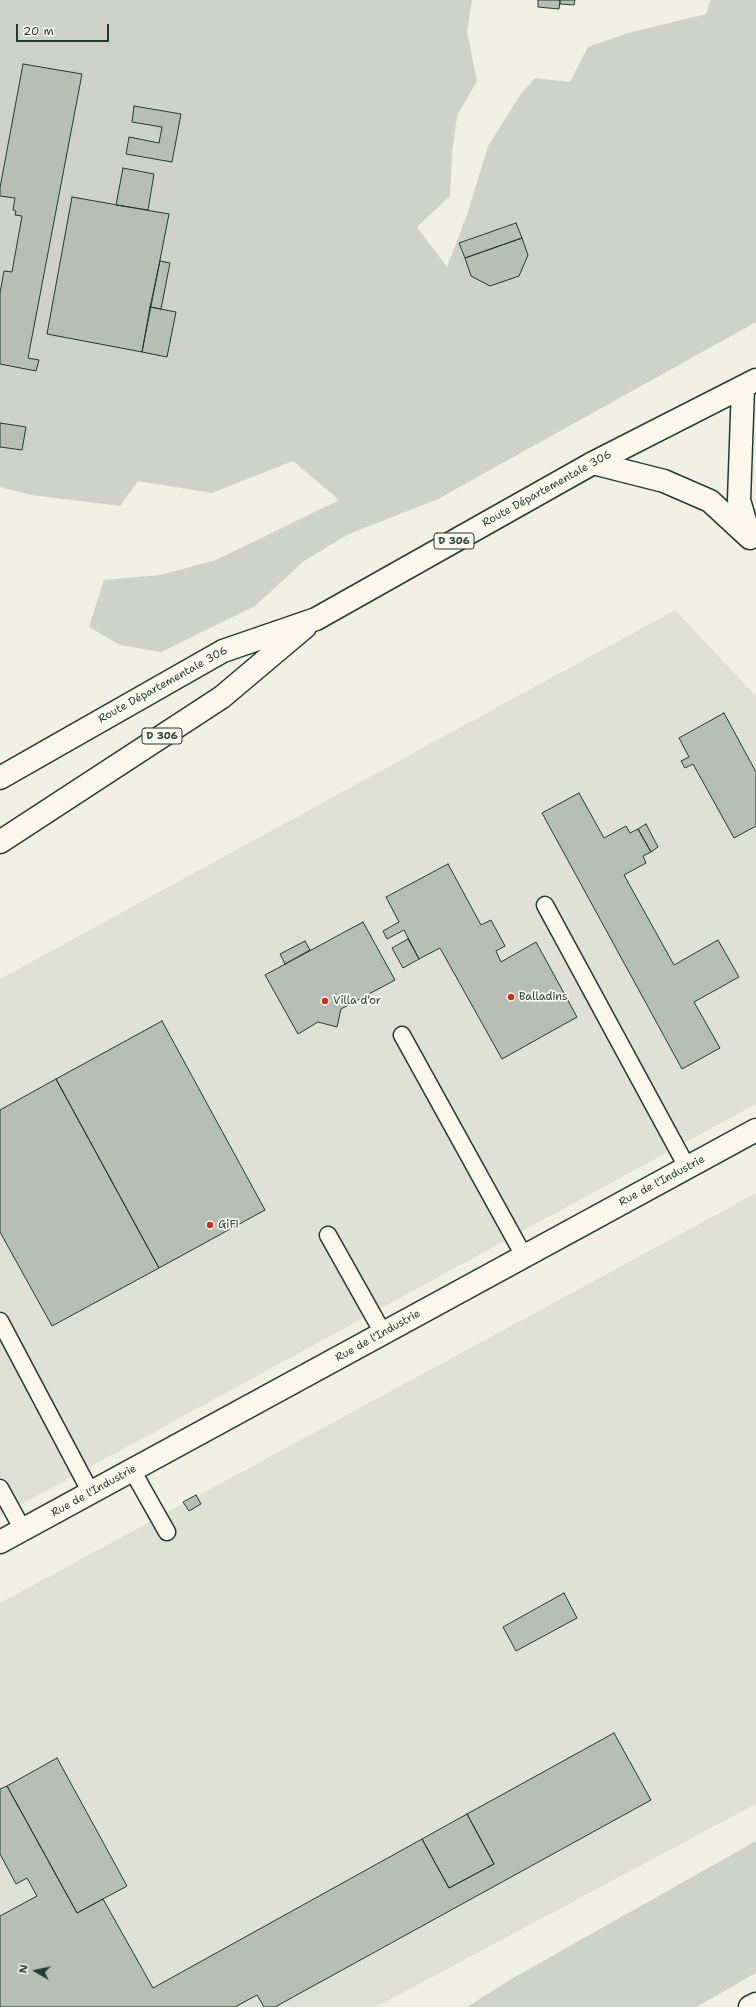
<!DOCTYPE html>
<meta charset="utf-8">
<style>
body{margin:0}
#map{position:relative;width:756px;height:2007px;overflow:hidden;background:#f2f0e5;font-family:"Shantell Sans",sans-serif}
canvas{display:block}
.north{position:absolute;left:16px;top:1951px;width:40px;height:40px;-webkit-text-stroke:3px #fbf7ec;paint-order:stroke;rotate:279deg;font-size:11px;font-weight:700;line-height:16px;text-align:center;color:#1f3d34}
.north::after{content:'';display:block;margin:auto;width:14px;height:18px;background:#1f3d34;clip-path:polygon(50% 0,100% 100%,50% 72%,0 100%)}
.scale{position:absolute;left:16px;top:24px;width:93px;height:18px;box-sizing:border-box;border:2px solid #1f3d34;border-top:0;padding-left:5px;font-size:12px;line-height:14px;white-space:nowrap;color:#1f3d34;-webkit-text-stroke:3px #fbf7ec;paint-order:stroke}
</style>
<div id="map">
<canvas width="756" height="2007"></canvas>
<div class="north">N</div>
<div class="scale">20 m</div>
</div>
<script>
const c = document.querySelector('canvas').getContext('2d');
c.lineJoin = 'round';
function fillPath(path, color) {
  c.fillStyle = color;
  c.fill(path, 'evenodd');
}
function toPath(rows) {
  const path = new Path2D();
  for (const r of rows) {
    path.moveTo(r[0], r[1]);
    for (let i = 2; i < r.length; i += 2) path.lineTo(r[i], r[i + 1]);
  }
  return path;
}
function trace(path, color, width, dash) {
  c.strokeStyle = color;
  c.lineWidth = width;
  c.lineCap = dash ? 'butt' : 'round';
  c.setLineDash(dash || []);
  c.stroke(path);
}
function label(font, color, halo, rows, align = 'center') {
  c.font = font + ' "Shantell Sans",sans-serif';
  c.lineWidth = 3.5;
  c.setLineDash([]);
  c.textBaseline = 'middle';
  c.strokeStyle = halo;
  c.fillStyle = color;
  for (const [text, x, y, turn = 0] of rows) {
    c.save();
    c.translate(x, y);
    c.rotate((+turn || 0) * Math.PI / 180);
    c.textAlign = isNaN(turn) ? turn : align;
    if (halo) c.strokeText(text, 0, 0);
    c.fillText(text, 0, 0);
    c.restore();
  }
}
const built = toPath([
 [675,610,756,696,756,1104,0,1516,0,979],
 [756,1193,756,1804,376,2007,0,2007,0,1603]
]);
const green = toPath([
 [0,0,472,0,467,32,477,81,457,116,452,153,450,196,417,227,447,267,468,212,488,146,520,95,535,78,570,82,588,47,628,33,706,14,711,0,756,0,756,322,438,499,347,535,304,561,255,606,161,652,120,645,89,627,104,580,160,575,216,560,339,500,293,461,212,493,138,481,120,506,31,495,0,487],
 [756,1841,756,1973,696,2007,467,2007,513,1978]
]);
const building = toPath([
 [538,0,560,0,559,9,538,7,538,0],
 [560,0,575,0,574,5,560,4,560,0],
 [23,64,82,74,28,358,39,360,36,371,0,364,0,293,4,271,12,272,22,216,15,215,16,211,13,210,15,198,0,196,0,188,23,64],
 [134,106,181,114,172,162,126,154,129,137,159,143,162,127,132,122,134,106],
 [123,168,154,174,148,210,116,205,123,168],
 [72,197,169,214,142,352,47,334,72,197],
 [516,223,522,238,465,258,459,243,516,223],
 [522,238,528,255,519,276,490,286,471,276,465,258,522,238],
 [160,261,170,263,161,309,150,307,160,261],
 [150,307,176,312,167,357,142,352,150,307],
 [0,423,26,427,22,450,0,447,0,423],
 [724,713,756,772,756,826,734,838,693,764,685,768,681,761,689,757,679,738,724,713],
 [579,793,604,838,626,826,630,833,638,829,651,852,643,856,646,863,624,875,674,965,718,940,739,977,694,1002,720,1048,682,1069,542,813,579,793],
 [646,824,658,847,651,852,638,829,646,824],
 [448,864,481,925,491,920,505,946,496,951,501,962,536,942,577,1017,502,1059,440,948,419,959,404,930,387,939,383,931,399,922,386,897,448,864],
 [363,922,395,980,341,1009,337,1027,318,1022,298,1034,265,975,363,922],
 [408,939,419,959,403,968,392,948,408,939],
 [305,941,310,950,285,964,280,954,305,941],
 [162,1021,265,1210,159,1268,56,1079,162,1021],
 [56,1079,159,1268,52,1326,0,1232,0,1110,56,1079],
 [196,1495,201,1504,189,1511,183,1502,196,1495],
 [564,1593,577,1618,516,1651,503,1627,564,1593],
 [614,1733,651,1800,275,2007,264,2007,257,1995,235,2007,0,2007,0,1916,37,1896,27,1878,16,1884,0,1854,0,1789,7,1786,77,1913,103,1899,153,1988,422,1839,449,1888,494,1864,467,1814,614,1733],
 [57,1758,127,1886,77,1913,7,1786,57,1758],
 [467,1814,494,1864,449,1888,422,1839,467,1814]
]);
const lane = toPath([
 [545,905,687,1167],
 [402,1035,524,1256],
 [328,1235,383,1333],
 [0,1321,91,1493],
 [132,1470,167,1532],
 [0,1488,23,1530]
]);
const street = toPath([
 [593,463,664,481,710,501,750,538,739,500,743,387],
 [0,1542,756,1130]
]);
const secondary = toPath([
 [750,2007,756,2004]
]);
const primary = toPath([
 [0,778,223,651,316,619,593,463,756,380],
 [0,842,222,697,305,627]
]);
const markers = [
 [511,997,4,"#c8321e"],
 [325,1001,4,"#c8321e"],
 [210,1225,4,"#c8321e"]
];
const shields = [
 [454,541,40],
 [162,736,40]
];
const shieldNames = [
 ["D 306",454,541],
 ["D 306",162,736]
];
const streetNames = [
 ["Route Départementale 306",547,489,-29],
 ["Route Départementale 306",163,685,-29],
 ["Rue de l'Industrie",662,1181,-28],
 ["Rue de l'Industrie",378,1336,-29],
 ["Rue de l'Industrie",94,1491,-29]
];
const poiNames = [
 ["Balladins",519,997],
 ["Villa d'or",333,1001],
 ["GiFi",218,1225]
];
fillPath(built, '#e0e1d6');
fillPath(green, '#cfd2c8');
fillPath(building, '#b7beb3');
trace(building, '#1f3d34', 1);
trace(lane, '#1f3d34', 19);
trace(street, '#1f3d34', 25);
trace(secondary, '#1f3d34', 25);
trace(primary, '#1f3d34', 25);
trace(lane, '#fbf7ec', 16);
trace(street, '#fbf7ec', 22);
trace(secondary, '#fbf7ec', 22);
trace(primary, '#fbf7ec', 22);
for (const [x, y, r, color] of markers) {
  const dot = new Path2D();
  dot.arc(x, y, r, 0, 2 * Math.PI);
  c.fillStyle = color;
  c.fill(dot);
  trace(dot, '#fbf7ec', 1.5);
}
for (const [x, y, w] of shields) {
  const box = new Path2D();
  box.roundRect(x - w / 2, y - 8, w, 16, 3);
  c.fillStyle = '#fbf7ec';
  c.fill(box);
  trace(box, '#1f3d34', 1);
}
label('bold 10px', '#1f3d34', null, shieldNames);
label('11px', '#1f3d34', '#fbf7ec', streetNames);
label('11px', '#1f3d34', '#fbf7ec', poiNames, 'left');
</script>
